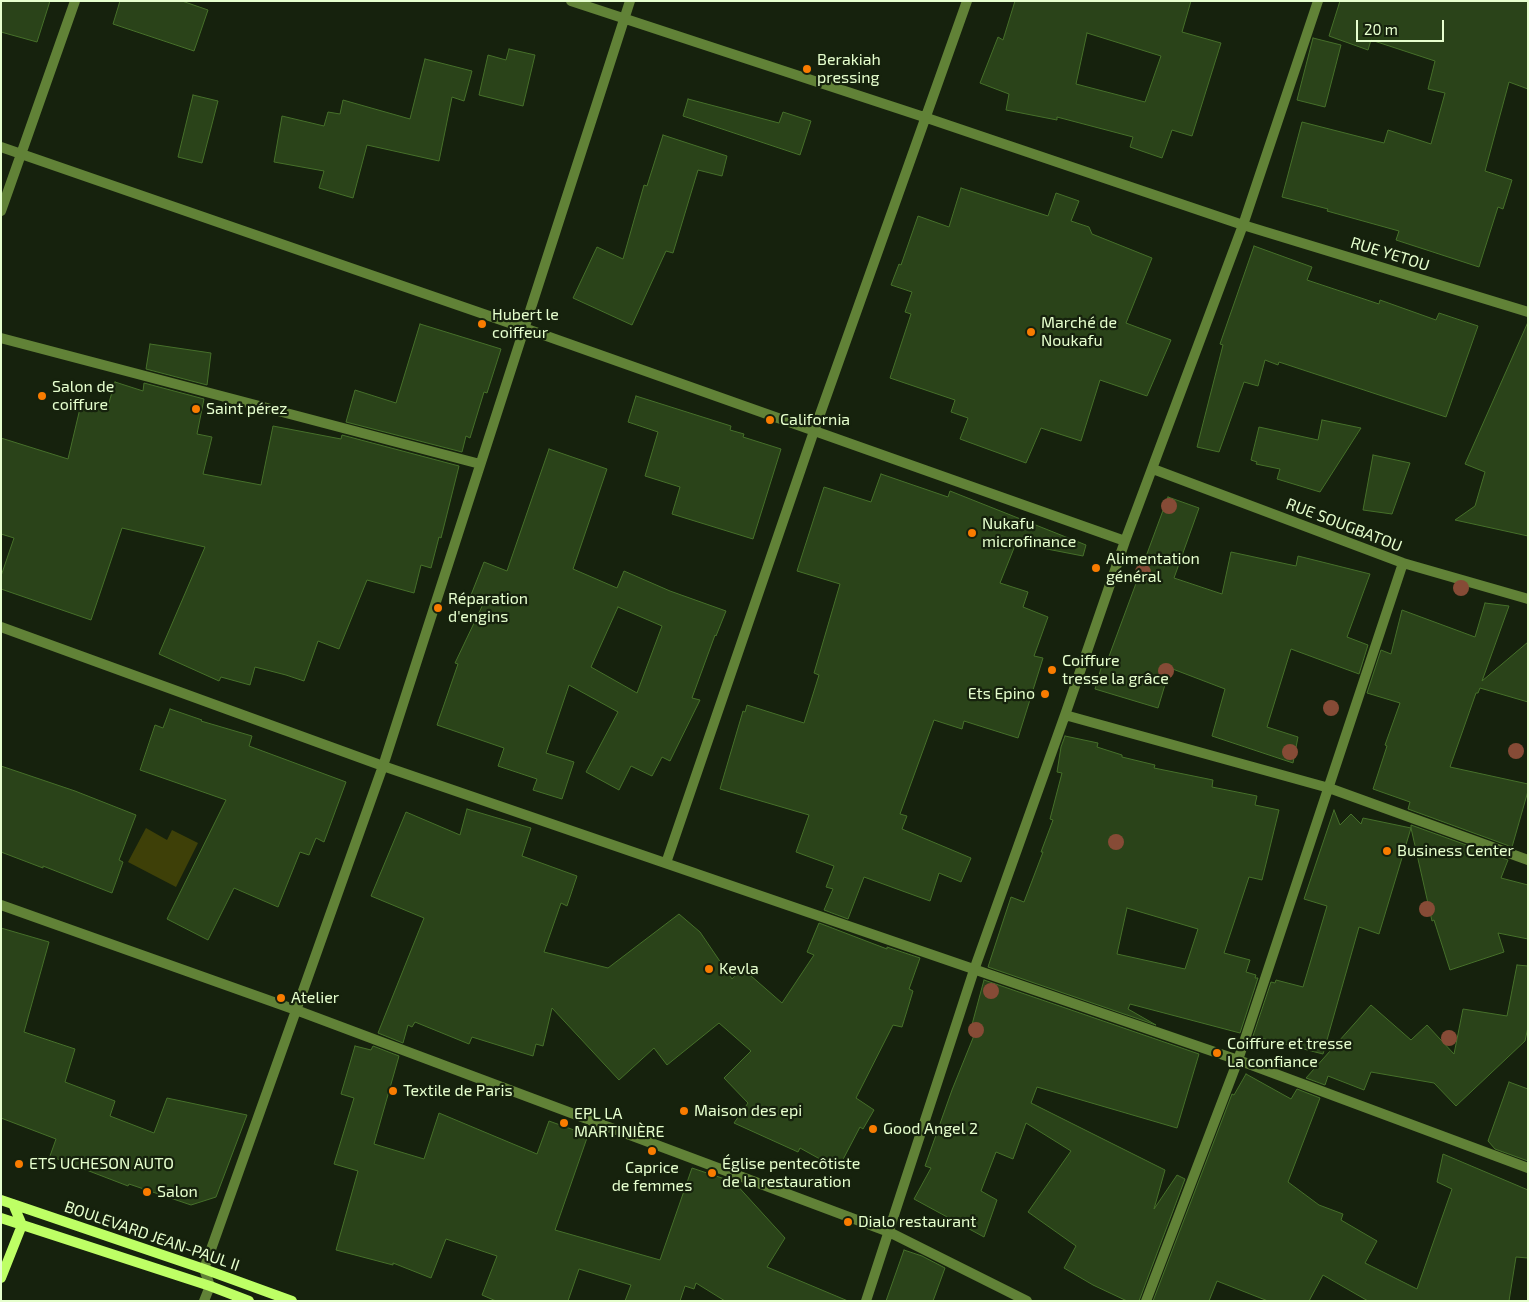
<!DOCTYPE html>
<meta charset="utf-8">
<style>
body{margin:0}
#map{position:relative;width:1529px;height:1302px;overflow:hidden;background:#16220d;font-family:"Exo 2",sans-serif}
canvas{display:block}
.frame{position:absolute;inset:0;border:2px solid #e6ffce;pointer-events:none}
.scale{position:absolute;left:1356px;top:20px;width:88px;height:22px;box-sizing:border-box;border:2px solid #e6ffce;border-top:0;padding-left:6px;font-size:15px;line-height:18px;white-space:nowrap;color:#e6ffce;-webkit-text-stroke:4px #16220d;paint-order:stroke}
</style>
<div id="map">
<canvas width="1529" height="1302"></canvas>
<div class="frame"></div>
<div class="scale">20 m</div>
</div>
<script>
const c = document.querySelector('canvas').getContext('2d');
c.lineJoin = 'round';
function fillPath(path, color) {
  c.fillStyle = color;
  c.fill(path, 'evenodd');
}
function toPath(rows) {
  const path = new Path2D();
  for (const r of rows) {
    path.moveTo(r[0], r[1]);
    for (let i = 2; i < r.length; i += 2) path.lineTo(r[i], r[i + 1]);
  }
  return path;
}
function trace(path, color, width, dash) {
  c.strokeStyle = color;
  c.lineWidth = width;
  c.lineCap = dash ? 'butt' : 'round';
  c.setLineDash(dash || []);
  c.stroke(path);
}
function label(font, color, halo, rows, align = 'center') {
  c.font = font + ' "Exo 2",sans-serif';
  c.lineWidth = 4.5;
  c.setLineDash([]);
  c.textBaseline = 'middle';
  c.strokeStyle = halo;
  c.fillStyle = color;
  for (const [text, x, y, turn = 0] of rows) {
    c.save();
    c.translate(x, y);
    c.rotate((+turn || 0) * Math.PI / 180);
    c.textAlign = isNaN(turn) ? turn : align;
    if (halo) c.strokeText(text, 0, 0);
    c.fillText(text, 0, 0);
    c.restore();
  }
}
const water = toPath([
 [146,828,167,840,172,830,198,843,176,887,128,862]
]);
const building = toPath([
 [1,1,50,1,37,42,1,32,1,1],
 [120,1,182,1,208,10,194,51,113,24,120,1],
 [1015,1,1191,1,1182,32,1221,43,1192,136,1172,130,1162,158,1130,147,1133,137,1057,117,1057,120,1006,110,1009,94,980,83,998,37,1003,40,1015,1],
 [1087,33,1161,56,1145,102,1076,84,1087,33],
 [1340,1,1528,1,1528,89,1509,82,1485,171,1512,180,1503,209,1498,207,1479,267,1396,240,1399,231,1327,211,1328,209,1282,197,1302,122,1384,143,1388,130,1431,144,1445,93,1428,89,1435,61,1371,40,1368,50,1329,36,1340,1],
 [1313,38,1341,45,1325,107,1297,100,1313,38],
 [509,49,535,55,523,106,479,95,488,55,506,60,509,49],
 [425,59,472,71,464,101,452,97,439,161,367,145,353,198,319,188,324,171,274,162,282,116,324,126,328,112,340,114,343,100,410,119,425,59],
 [193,95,218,101,202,163,178,157,193,95],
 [688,99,779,123,783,112,811,121,800,155,683,116,688,99],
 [663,135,727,156,722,176,698,170,673,253,666,251,632,325,573,298,597,247,623,259,644,185,647,186,663,135],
 [961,188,1048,216,1056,193,1079,201,1071,221,1089,227,1092,234,1152,258,1126,323,1171,340,1147,396,1100,380,1081,441,1041,428,1026,463,960,439,968,418,951,412,955,400,890,378,911,314,905,312,912,292,891,285,899,264,901,265,918,216,949,227,961,188],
 [1254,246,1312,267,1307,280,1379,304,1380,300,1436,320,1439,313,1478,326,1446,417,1279,362,1278,365,1265,360,1258,386,1244,382,1219,452,1197,447,1223,345,1220,344,1254,246],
 [1528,322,1528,536,1455,520,1475,506,1485,472,1465,464,1528,322],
 [420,324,501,349,487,393,484,392,470,438,466,436,462,452,346,422,355,390,396,403,420,324],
 [150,344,211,353,207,385,146,369,150,344],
 [115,382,143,391,144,383,204,399,197,434,212,437,203,474,261,485,273,426,341,439,342,435,459,466,441,538,439,537,431,568,421,565,414,593,367,580,339,649,318,641,304,681,286,675,255,667,250,685,221,677,219,681,159,654,205,547,122,528,91,620,1,589,1,576,14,538,1,534,1,438,68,459,82,400,108,406,115,382],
 [636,396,731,426,730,430,744,434,743,437,781,449,753,539,672,514,680,487,645,476,658,432,628,422,636,396],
 [1322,420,1361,428,1320,492,1277,479,1280,469,1256,464,1257,462,1251,460,1259,427,1318,440,1322,420],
 [549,449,607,469,573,569,617,588,624,571,670,591,726,611,716,636,715,635,692,698,700,700,670,761,662,757,652,776,631,766,619,790,586,772,618,712,569,685,546,753,574,762,562,799,533,790,537,779,498,766,504,748,437,725,458,664,455,663,485,600,471,595,484,562,507,571,549,449],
 [618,607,662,626,637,693,591,667,618,607],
 [1373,455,1410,463,1392,514,1363,510,1373,455],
 [881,474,948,497,950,491,1086,545,1083,556,1016,543,1000,583,1028,592,1023,607,1048,617,1034,656,1043,658,1018,738,964,721,962,729,934,720,900,814,907,816,902,829,971,858,961,882,939,873,930,901,864,877,848,919,824,910,833,889,826,887,834,866,796,852,809,815,720,789,743,711,745,712,747,705,804,723,819,675,814,673,840,584,797,571,824,487,871,502,881,474],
 [1168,497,1199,508,1174,578,1222,594,1231,552,1296,566,1298,556,1370,574,1347,637,1368,645,1359,674,1291,649,1267,727,1298,737,1293,763,1212,736,1225,689,1170,668,1158,708,1095,689,1104,658,1108,659,1168,497],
 [1485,603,1509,606,1482,681,1528,642,1528,702,1480,688,1478,693,1476,693,1450,767,1528,784,1528,791,1512,847,1408,809,1410,802,1373,789,1387,746,1385,745,1400,703,1367,693,1381,650,1391,654,1402,610,1475,637,1485,603],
 [170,709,202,720,201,721,252,736,249,746,346,782,324,842,316,838,309,855,300,852,278,907,234,888,208,940,167,919,226,800,140,770,155,725,163,728,170,709],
 [1065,736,1098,743,1097,747,1122,755,1122,757,1155,765,1154,768,1213,780,1212,787,1257,796,1255,805,1279,810,1262,880,1249,877,1224,953,1250,960,1246,972,1256,975,1255,978,1258,978,1240,1033,1130,1004,1128,1009,1156,1025,988,967,1011,897,1024,902,1043,852,1041,852,1053,820,1050,819,1062,773,1057,772,1061,747,1065,736],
 [1127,908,1198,929,1185,969,1117,954,1127,908],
 [1,766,75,791,136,815,119,860,123,862,112,893,43,866,43,868,1,852,1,766],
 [467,809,531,828,522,856,577,876,567,906,561,903,544,952,608,968,679,914,700,932,732,979,742,968,782,1003,814,955,807,952,819,923,887,949,887,947,920,958,909,989,913,991,902,1027,893,1025,856,1098,874,1110,863,1129,860,1127,838,1169,800,1148,798,1152,734,1123,748,1103,724,1078,751,1051,719,1023,667,1065,654,1048,619,1080,552,1008,543,1046,536,1044,533,1056,472,1037,469,1044,415,1022,412,1027,408,1025,403,1043,378,1033,424,918,371,896,406,812,460,835,467,809],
 [1334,810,1340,825,1351,814,1361,824,1363,818,1411,828,1411,825,1508,860,1501,878,1528,885,1528,939,1498,933,1504,952,1450,970,1434,920,1432,921,1411,828,1379,934,1359,927,1323,1054,1253,1036,1271,982,1275,983,1276,980,1303,987,1327,906,1304,899,1334,810],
 [1,928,49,942,24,1032,75,1049,65,1082,115,1101,110,1116,154,1133,167,1098,247,1115,216,1197,191,1205,129,1184,128,1186,50,1156,56,1139,1,1118,1,928],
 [1517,965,1528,966,1528,1027,1525,1041,1456,1106,1434,1083,1371,1072,1364,1090,1328,1076,1325,1085,1306,1078,1371,1005,1411,1040,1427,1025,1454,1054,1463,1009,1507,1016,1517,965],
 [984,980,1199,1054,1177,1128,1037,1087,1031,1103,1165,1170,1154,1209,1177,1175,1185,1179,1139,1301,1127,1301,1093,1285,1064,1268,1076,1246,1028,1212,1071,1151,1026,1123,1013,1159,996,1152,981,1191,997,1200,984,1237,914,1199,931,1168,925,1166,952,1090,975,1033,970,1032,984,980],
 [355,1046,371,1050,373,1046,399,1056,374,1144,424,1159,439,1113,537,1154,549,1121,588,1135,555,1230,660,1260,692,1168,734,1182,785,1238,767,1267,848,1301,725,1301,696,1283,694,1289,685,1286,680,1301,625,1301,631,1285,579,1269,568,1301,496,1301,482,1295,497,1256,446,1239,431,1278,393,1263,393,1265,336,1250,358,1171,334,1164,354,1098,341,1094,355,1046],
 [1246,1074,1291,1099,1297,1089,1320,1098,1288,1182,1319,1205,1343,1214,1341,1220,1377,1241,1365,1263,1417,1289,1452,1189,1437,1182,1443,1154,1528,1190,1528,1258,1516,1257,1509,1301,1368,1301,1323,1275,1309,1301,1268,1301,1217,1281,1209,1301,1153,1301,1232,1094,1234,1095,1246,1074],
 [1509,1082,1528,1089,1528,1161,1495,1149,1488,1141,1509,1082],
 [904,1250,922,1256,945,1268,933,1301,886,1301,904,1250]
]);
const street = toPath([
 [571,1,927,118,1243,225,1528,312],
 [1,147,524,328,1125,541],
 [1,211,75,1],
 [1,338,480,464],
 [1153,469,1403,563,1528,599],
 [1,627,383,766,1238,1060,1528,1168],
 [1065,715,1329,788,1528,860],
 [666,863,814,431,967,1],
 [1,905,296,1010,889,1232,1027,1301],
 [204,1301,210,1286,204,1269,383,766,630,1],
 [866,1301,974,970,1065,715,1125,541,1243,225,1318,1],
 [1146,1301,1238,1060,1403,563]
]);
const secondary = toPath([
 [1,1200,204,1269,292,1301],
 [1,1218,210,1286,249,1301],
 [1,1278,22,1225,13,1204]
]);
const trees = [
 [1169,506],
 [1143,572],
 [1461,588],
 [1166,671],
 [1331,708],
 [1516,751],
 [1290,752],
 [1116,842],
 [1427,909],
 [991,991],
 [976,1030],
 [1449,1038]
];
const markers = [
 [807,69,5,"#f97c00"],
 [482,324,5,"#f97c00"],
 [1031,332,5,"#f97c00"],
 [42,396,5,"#f97c00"],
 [196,409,5,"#f97c00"],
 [770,420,5,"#f97c00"],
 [972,533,5,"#f97c00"],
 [1096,568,5,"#f97c00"],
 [438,608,5,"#f97c00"],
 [1052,670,5,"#f97c00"],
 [1045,694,5,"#f97c00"],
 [1387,851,5,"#f97c00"],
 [709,969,5,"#f97c00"],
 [281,998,5,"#f97c00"],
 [1217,1053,5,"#f97c00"],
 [393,1091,5,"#f97c00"],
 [684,1111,5,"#f97c00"],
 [564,1123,5,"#f97c00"],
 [873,1129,5,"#f97c00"],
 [652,1151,5,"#f97c00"],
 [19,1164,5,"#f97c00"],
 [712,1173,5,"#f97c00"],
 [147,1192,5,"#f97c00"],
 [848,1222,5,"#f97c00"]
];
const poiNames = [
 ["Berakiah",817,60],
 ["pressing",817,78],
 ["Hubert le",492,315],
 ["coiffeur",492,333],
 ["Marché de",1041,323],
 ["Noukafu",1041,341],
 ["Salon de",52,387],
 ["coiffure",52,405],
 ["Saint pérez",206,409],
 ["California",780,420],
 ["Nukafu",982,524],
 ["microfinance",982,542],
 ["Alimentation",1106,559],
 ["général",1106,577],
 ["Réparation",448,599],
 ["d'engins",448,617],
 ["Coiffure",1062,661],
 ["tresse la grâce",1062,679],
 ["Ets Epino",1035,694,"right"],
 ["Business Center",1397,851],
 ["Kevla",719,969],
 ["Atelier",291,998],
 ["Coiffure et tresse",1227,1044],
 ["La confiance",1227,1062],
 ["Textile de Paris",403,1091],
 ["Maison des epi",694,1111],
 ["EPL LA",574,1114],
 ["MARTINIÈRE",574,1132],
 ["Good Angel 2",883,1129],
 ["ETS UCHESON AUTO",29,1164],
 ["Église pentecôtiste",722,1164],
 ["de la restauration",722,1182],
 ["Caprice",652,1168,"center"],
 ["de femmes",652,1186,"center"],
 ["Salon",157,1192],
 ["Dialo restaurant",858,1222]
];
const streetNames = [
 ["RUE YETOU",1390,254,17],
 ["RUE SOUGBATOU",1344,525,21],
 ["BOULEVARD JEAN-PAUL II",152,1236,19]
];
fillPath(water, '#3e4008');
fillPath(building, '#2a4319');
trace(building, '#46702a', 1);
trace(street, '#618237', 10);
trace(secondary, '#beff65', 10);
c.fillStyle = '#864b36';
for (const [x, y] of trees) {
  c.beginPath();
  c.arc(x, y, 8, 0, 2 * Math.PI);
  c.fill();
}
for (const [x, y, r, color] of markers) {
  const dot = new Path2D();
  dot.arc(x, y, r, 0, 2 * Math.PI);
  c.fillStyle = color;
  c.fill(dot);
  trace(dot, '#16220d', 2);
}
label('16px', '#e6ffce', '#16220d', poiNames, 'left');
label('16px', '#e6ffce', '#16220d', streetNames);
</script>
